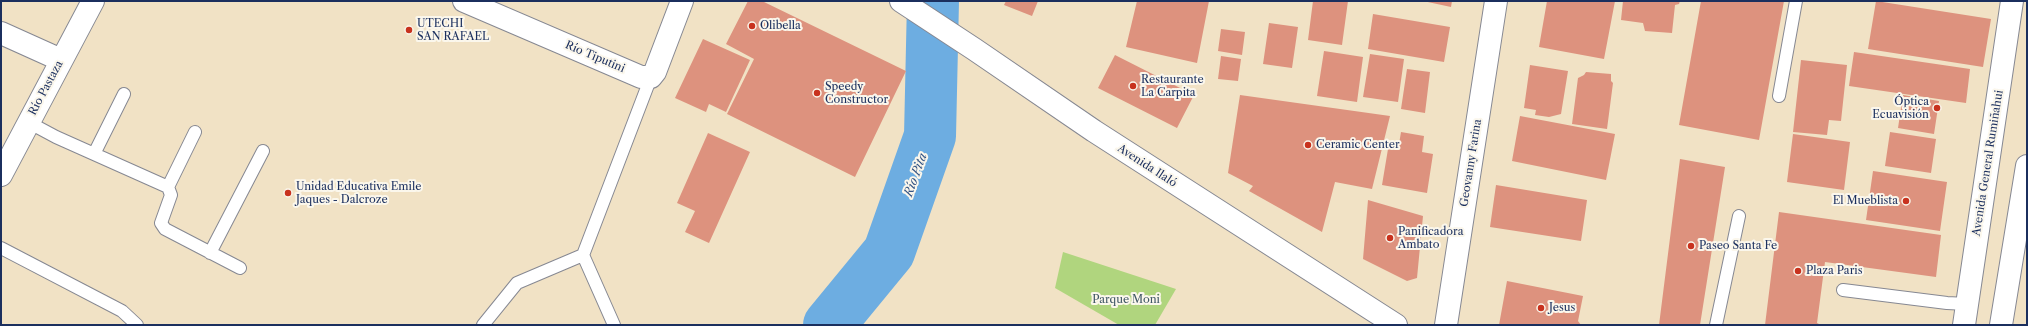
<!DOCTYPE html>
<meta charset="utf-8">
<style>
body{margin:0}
#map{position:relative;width:2028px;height:326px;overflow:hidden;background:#f1e2c5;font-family:"Libre Caslon Text",serif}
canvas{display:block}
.frame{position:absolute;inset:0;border:2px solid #1b2f5e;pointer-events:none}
</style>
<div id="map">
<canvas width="2028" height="326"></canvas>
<div class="frame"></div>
</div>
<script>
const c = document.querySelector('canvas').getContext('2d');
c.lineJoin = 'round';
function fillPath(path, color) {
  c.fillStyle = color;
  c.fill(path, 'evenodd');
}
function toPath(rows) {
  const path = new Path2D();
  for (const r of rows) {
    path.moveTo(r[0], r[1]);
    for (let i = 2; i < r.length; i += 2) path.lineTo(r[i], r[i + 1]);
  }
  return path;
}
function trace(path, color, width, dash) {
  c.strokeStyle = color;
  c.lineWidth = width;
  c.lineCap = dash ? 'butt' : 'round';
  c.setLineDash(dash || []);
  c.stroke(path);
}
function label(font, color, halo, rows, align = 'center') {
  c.font = font + ' "Libre Caslon Text",serif';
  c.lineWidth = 4;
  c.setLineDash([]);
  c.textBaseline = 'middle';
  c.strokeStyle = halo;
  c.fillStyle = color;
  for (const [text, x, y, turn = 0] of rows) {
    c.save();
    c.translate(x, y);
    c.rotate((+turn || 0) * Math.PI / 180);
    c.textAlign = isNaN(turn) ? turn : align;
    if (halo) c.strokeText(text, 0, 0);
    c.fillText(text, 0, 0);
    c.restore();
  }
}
const green = toPath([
 [1063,252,1176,289,1155,325,1119,325,1055,288]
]);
const river = toPath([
 [829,325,889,252,930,136,933,1]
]);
const building = toPath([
 [748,1,762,1,906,71,855,177,727,114,754,59,726,44],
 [1006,1,1038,1,1032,16,1004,5],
 [1137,1,1209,1,1197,63,1126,47],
 [1313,1,1348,1,1342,45,1308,40],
 [1423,1,1452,1,1451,7],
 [1547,1,1615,1,1604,59,1539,47],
 [1623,1,1680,1,1679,4,1675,5,1672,33,1645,31,1643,23,1621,20],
 [1701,1,1784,1,1759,140,1679,125],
 [1876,1,1991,19,1983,67,1868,49],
 [1373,14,1450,27,1444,62,1368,49],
 [1269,23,1298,27,1292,68,1263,64],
 [1221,29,1245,32,1242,55,1218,51],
 [703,39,750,60,726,112,709,104,706,112,675,98],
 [1324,51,1363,57,1357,102,1317,96],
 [1854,52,1970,69,1966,103,1849,86],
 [1370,54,1404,59,1398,102,1363,97],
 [1115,55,1194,95,1177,128,1098,88],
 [1221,56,1241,59,1238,81,1218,79],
 [1801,60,1847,65,1841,121,1829,120,1827,135,1793,132],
 [1530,65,1568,71,1561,114,1549,117,1535,115,1536,110,1524,108],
 [1407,69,1430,72,1425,113,1401,109],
 [1586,72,1611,74,1611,81,1613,83,1607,129,1572,124,1578,78,1584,75],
 [1240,95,1390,116,1372,189,1335,182,1322,232,1249,191,1253,186,1228,173],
 [1903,95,1939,101,1934,134,1898,128],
 [1520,116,1615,134,1606,180,1512,161],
 [1401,132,1424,136,1422,152,1433,154,1427,193,1382,185,1388,149,1398,150],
 [1890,132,1936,139,1931,173,1885,166],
 [708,133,750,152,709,243,685,232,695,211,677,203],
 [1793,134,1850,142,1844,190,1787,182],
 [1680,159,1725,167,1700,325,1659,325],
 [1873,171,1947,182,1940,231,1866,220],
 [1496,185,1587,200,1581,241,1490,227],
 [1368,200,1423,216,1417,278,1407,281,1363,259],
 [1779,212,1941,235,1936,277,1825,262,1817,323,1821,325,1765,325],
 [1507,281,1583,296,1578,321,1581,325,1499,325]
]);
const lane = toPath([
 [1779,96,1796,1],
 [28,122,56,137,168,187,171,195,161,223,165,229,240,268],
 [94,154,124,94],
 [168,187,195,132],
 [1,248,122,311,137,325],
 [210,253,263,151],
 [1843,290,1947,303,1967,304],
 [483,325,517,283,583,255],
 [614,325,583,255,651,77],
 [1716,325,1739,216]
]);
const street = toPath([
 [464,1,641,77,651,77,655,72,682,1],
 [1,33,61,60],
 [1,175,93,1],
 [1446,325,1496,1]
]);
const secondary = toPath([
 [901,1,974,49,1094,131,1396,325]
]);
const highway = toPath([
 [1964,325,2012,1],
 [2001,325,2027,166]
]);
const markers = [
 [752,26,4,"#c8321e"],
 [409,30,4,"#c8321e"],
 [1133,86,4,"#c8321e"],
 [817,93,4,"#c8321e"],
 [1937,108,4,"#c8321e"],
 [1308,145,4,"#c8321e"],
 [288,193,4,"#c8321e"],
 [1906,201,4,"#c8321e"],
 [1390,238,4,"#c8321e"],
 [1691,246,4,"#c8321e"],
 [1798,271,4,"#c8321e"],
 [1541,308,4,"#c8321e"]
];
const poiNames = [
 ["UTECHI",417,24],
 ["SAN RAFAEL",417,37],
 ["Olibella",760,26],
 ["Restaurante",1141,80],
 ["La Carpita",1141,93],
 ["Speedy",825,87],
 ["Constructor",825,100],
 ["Óptica",1929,102,"right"],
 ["Ecuavisión",1929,115,"right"],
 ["Ceramic Center",1316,145],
 ["Unidad Educativa Emile",296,187],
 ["Jaques - Dalcroze",296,200],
 ["El Mueblista",1898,201,"right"],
 ["Panificadora",1398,232],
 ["Ambato",1398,245],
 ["Paseo Santa Fe",1699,246],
 ["Plaza Paris",1806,271],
 ["Jesus",1549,308]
];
const streetNames = [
 ["Río Tiputini",595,57,23],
 ["Río Pastaza",46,88,-62],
 ["Geovanny Farina",1471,163,-81],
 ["Avenida General Rumiñahui",1988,163,-81],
 ["Avenida Ilaló",1147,166,33]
];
const parkNames = [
 ["Parque Moni",1126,300]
];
const waterNames = [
 ["Río Pita",916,175,-70]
];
fillPath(green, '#b0d57e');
trace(river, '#6dade1', 52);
fillPath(building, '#dd927e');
trace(lane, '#868892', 14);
trace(street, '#868892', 24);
trace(secondary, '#868892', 24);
trace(highway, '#868892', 24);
trace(lane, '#fff', 12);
trace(street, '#fff', 22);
trace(secondary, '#fff', 22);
trace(highway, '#fff', 22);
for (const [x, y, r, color] of markers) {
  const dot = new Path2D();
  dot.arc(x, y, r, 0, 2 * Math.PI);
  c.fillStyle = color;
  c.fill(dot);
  trace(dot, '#fbf7ec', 1.5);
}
label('11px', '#1b2f5e', '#fbf7ec', poiNames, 'left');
label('11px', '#1b2f5e', '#fbf7ec', streetNames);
label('11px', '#405866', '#fbf7ec', parkNames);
label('italic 12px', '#345585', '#fbf7ec', waterNames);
</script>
